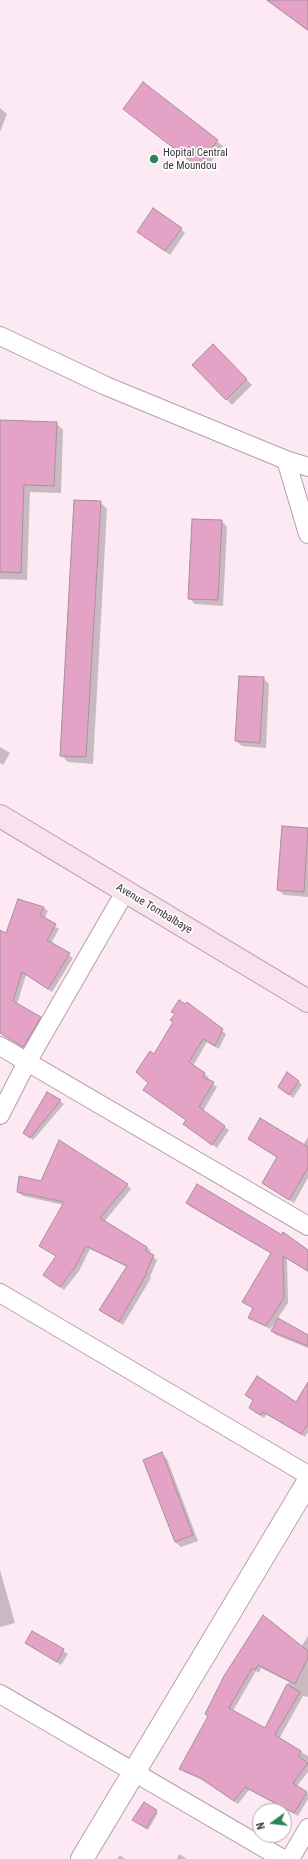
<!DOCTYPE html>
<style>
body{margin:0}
#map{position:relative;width:308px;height:1859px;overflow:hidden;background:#fce9f3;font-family:"Roboto Condensed",sans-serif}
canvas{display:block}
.north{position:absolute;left:252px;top:1803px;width:40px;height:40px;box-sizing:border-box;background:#fff;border:1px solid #b2aeb0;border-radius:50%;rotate:255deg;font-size:11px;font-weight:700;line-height:16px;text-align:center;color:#3e353a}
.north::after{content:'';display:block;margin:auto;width:14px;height:18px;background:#2a8359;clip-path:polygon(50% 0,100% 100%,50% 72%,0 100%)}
</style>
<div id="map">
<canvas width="308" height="1859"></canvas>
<div class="north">N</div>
</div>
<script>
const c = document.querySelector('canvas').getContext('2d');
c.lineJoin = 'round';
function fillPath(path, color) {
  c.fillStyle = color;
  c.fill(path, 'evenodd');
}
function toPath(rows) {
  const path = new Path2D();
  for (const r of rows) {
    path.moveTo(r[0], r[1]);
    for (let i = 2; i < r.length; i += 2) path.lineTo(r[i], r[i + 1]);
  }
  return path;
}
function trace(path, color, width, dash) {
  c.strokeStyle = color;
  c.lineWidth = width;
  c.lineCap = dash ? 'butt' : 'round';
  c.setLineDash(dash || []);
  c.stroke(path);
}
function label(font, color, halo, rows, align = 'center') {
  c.font = font + ' "Roboto Condensed",sans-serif';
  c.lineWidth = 3.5;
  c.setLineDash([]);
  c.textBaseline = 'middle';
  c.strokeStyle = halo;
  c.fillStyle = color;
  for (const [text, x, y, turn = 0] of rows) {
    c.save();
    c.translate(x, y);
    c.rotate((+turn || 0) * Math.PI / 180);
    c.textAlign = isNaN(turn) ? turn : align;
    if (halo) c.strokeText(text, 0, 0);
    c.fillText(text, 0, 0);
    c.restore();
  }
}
const shadow = toPath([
 [266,0,308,0,308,31],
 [143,84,223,146,204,171,124,109],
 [0,108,7,114,0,132],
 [181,229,185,233,170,255,138,232],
 [213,345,252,385,232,405,193,365],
 [0,421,56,423,63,430,61,493,30,492,27,580,0,579],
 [100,502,107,509,93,764,68,762,61,755],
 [222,521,227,527,223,606,195,604,189,598],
 [263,678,269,684,266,748,242,746,236,741],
 [0,747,10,753,3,765,0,763],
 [283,827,308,829,308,897,284,895,278,890],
 [19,900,44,908,48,911,44,919,59,929,51,943,73,958,52,992,26,975,17,1004,44,1022,27,1051,3,1034,0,1020,0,931,6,935],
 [187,1003,226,1034,219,1049,207,1042,193,1066,205,1074,209,1078,207,1080,217,1087,203,1111,229,1130,217,1148,188,1128,187,1120,149,1083,154,1056,174,1022,176,1015,172,1012],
 [298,1081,302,1085,293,1098,284,1091],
 [48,1093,64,1104,33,1140,28,1136],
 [308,1137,308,1178,294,1203,263,1183,278,1158,249,1139,303,1145],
 [42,1183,127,1185,131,1189,104,1222,147,1247,151,1251,149,1254,157,1260,150,1277,151,1278,123,1325,100,1310,127,1267,90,1249,79,1271,64,1290,44,1275,57,1257,40,1246,64,1205,23,1196,18,1192],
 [187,1203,282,1236,308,1250,308,1272,287,1259,288,1303,277,1319,308,1336,308,1348,276,1335,272,1331,277,1322,276,1321,270,1329,254,1321,250,1317,254,1309,243,1302,272,1254,191,1207],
 [308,1384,308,1432,305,1437,267,1414,264,1418,254,1412,250,1408,254,1401,246,1395,296,1403],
 [161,1454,167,1459,198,1541,181,1547,175,1542],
 [0,1570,15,1623,0,1627],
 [32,1632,68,1654,61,1665,26,1643],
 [308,1636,308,1697,303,1696,279,1739,308,1756,308,1772,296,1787,308,1794,308,1799,298,1816,249,1790,238,1804,204,1781,184,1772,181,1768,209,1716,225,1677,301,1647],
 [261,1668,289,1682,265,1730,233,1711,256,1671,259,1673],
 [144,1803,158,1813,148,1830,136,1822],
 [179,1854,187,1859,177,1859],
 [120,1855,125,1859,117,1859]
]);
const building = toPath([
 [267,0,308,0,308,30,267,0],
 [143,82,218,140,198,167,123,109,143,82],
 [153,208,182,228,165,251,137,232,153,208],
 [213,344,247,379,226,400,192,365,213,344],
 [0,420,57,422,54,486,24,485,21,573,0,572,0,420],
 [74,500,101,501,86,757,60,756,74,500],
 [192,519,222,520,218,600,188,599,192,519],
 [239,676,264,677,260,743,235,741,239,676],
 [282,826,308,828,304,892,277,890,282,826],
 [18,899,44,907,40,915,56,924,47,940,70,953,48,989,22,972,13,1001,41,1017,23,1047,0,1033,0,930,6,933,18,899],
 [179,1000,185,1004,187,1002,223,1029,215,1046,203,1039,189,1062,205,1073,203,1077,214,1082,199,1107,225,1126,212,1145,183,1124,186,1120,143,1090,148,1083,136,1072,150,1051,154,1054,173,1022,170,1020,175,1014,171,1012,179,1000],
 [287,1072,299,1081,289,1095,278,1087,287,1072],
 [47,1092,61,1100,30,1138,23,1133,47,1092],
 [260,1118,308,1147,308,1168,289,1200,262,1183,277,1157,248,1139,260,1118],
 [59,1140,128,1184,100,1218,147,1247,145,1251,154,1255,146,1272,147,1273,119,1322,99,1310,127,1266,86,1246,75,1267,60,1287,43,1275,56,1256,39,1246,64,1202,17,1192,19,1176,41,1181,59,1140],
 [197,1184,282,1235,283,1232,308,1250,308,1271,283,1256,284,1298,266,1326,248,1318,253,1308,242,1302,271,1253,186,1203,197,1184],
 [278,1318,308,1335,308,1346,271,1331,278,1318],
 [257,1376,296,1402,308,1382,308,1424,301,1434,263,1412,261,1415,249,1408,253,1400,245,1395,257,1376],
 [162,1452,193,1535,175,1542,143,1460,162,1452],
 [263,1615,308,1651,308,1658,295,1684,258,1665,255,1670,252,1668,229,1708,265,1728,287,1684,300,1692,275,1735,301,1751,298,1756,308,1763,293,1783,307,1792,294,1813,245,1787,234,1801,199,1777,179,1769,208,1716,205,1714,224,1676,263,1615],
 [32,1631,64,1649,57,1662,25,1643,32,1631],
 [144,1802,157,1810,146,1828,132,1820,144,1802]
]);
const minor = toPath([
 [0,336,106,386,286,460,308,467],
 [286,460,308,534],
 [0,1046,308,1226],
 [0,1115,27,1062,125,892],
 [0,1293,308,1475],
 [0,1694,283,1859],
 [290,1859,308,1828]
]);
const tertiary = toPath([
 [82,1859,308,1482]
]);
const secondary = toPath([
 [0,816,308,1001]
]);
const markers = [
 [154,159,5,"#2a8359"]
];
const poiNames = [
 ["Hopital Central",163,153],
 ["de Moundou",163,166]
];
const streetNames = [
 ["Avenue Tombalbaye",154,909,31]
];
fillPath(shadow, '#0003');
fillPath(building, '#e4a2c6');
trace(building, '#a6909b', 1);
trace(minor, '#b59faa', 20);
trace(tertiary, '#b59faa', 24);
trace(secondary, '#b59faa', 24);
trace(minor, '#fff', 18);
trace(tertiary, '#fff', 22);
trace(secondary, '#f8e2ee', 22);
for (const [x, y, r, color] of markers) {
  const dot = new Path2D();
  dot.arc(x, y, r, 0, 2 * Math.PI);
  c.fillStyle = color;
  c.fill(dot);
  trace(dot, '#fff', 1.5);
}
label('11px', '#3e353a', '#fff', poiNames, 'left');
label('11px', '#3e353a', '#fff', streetNames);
</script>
